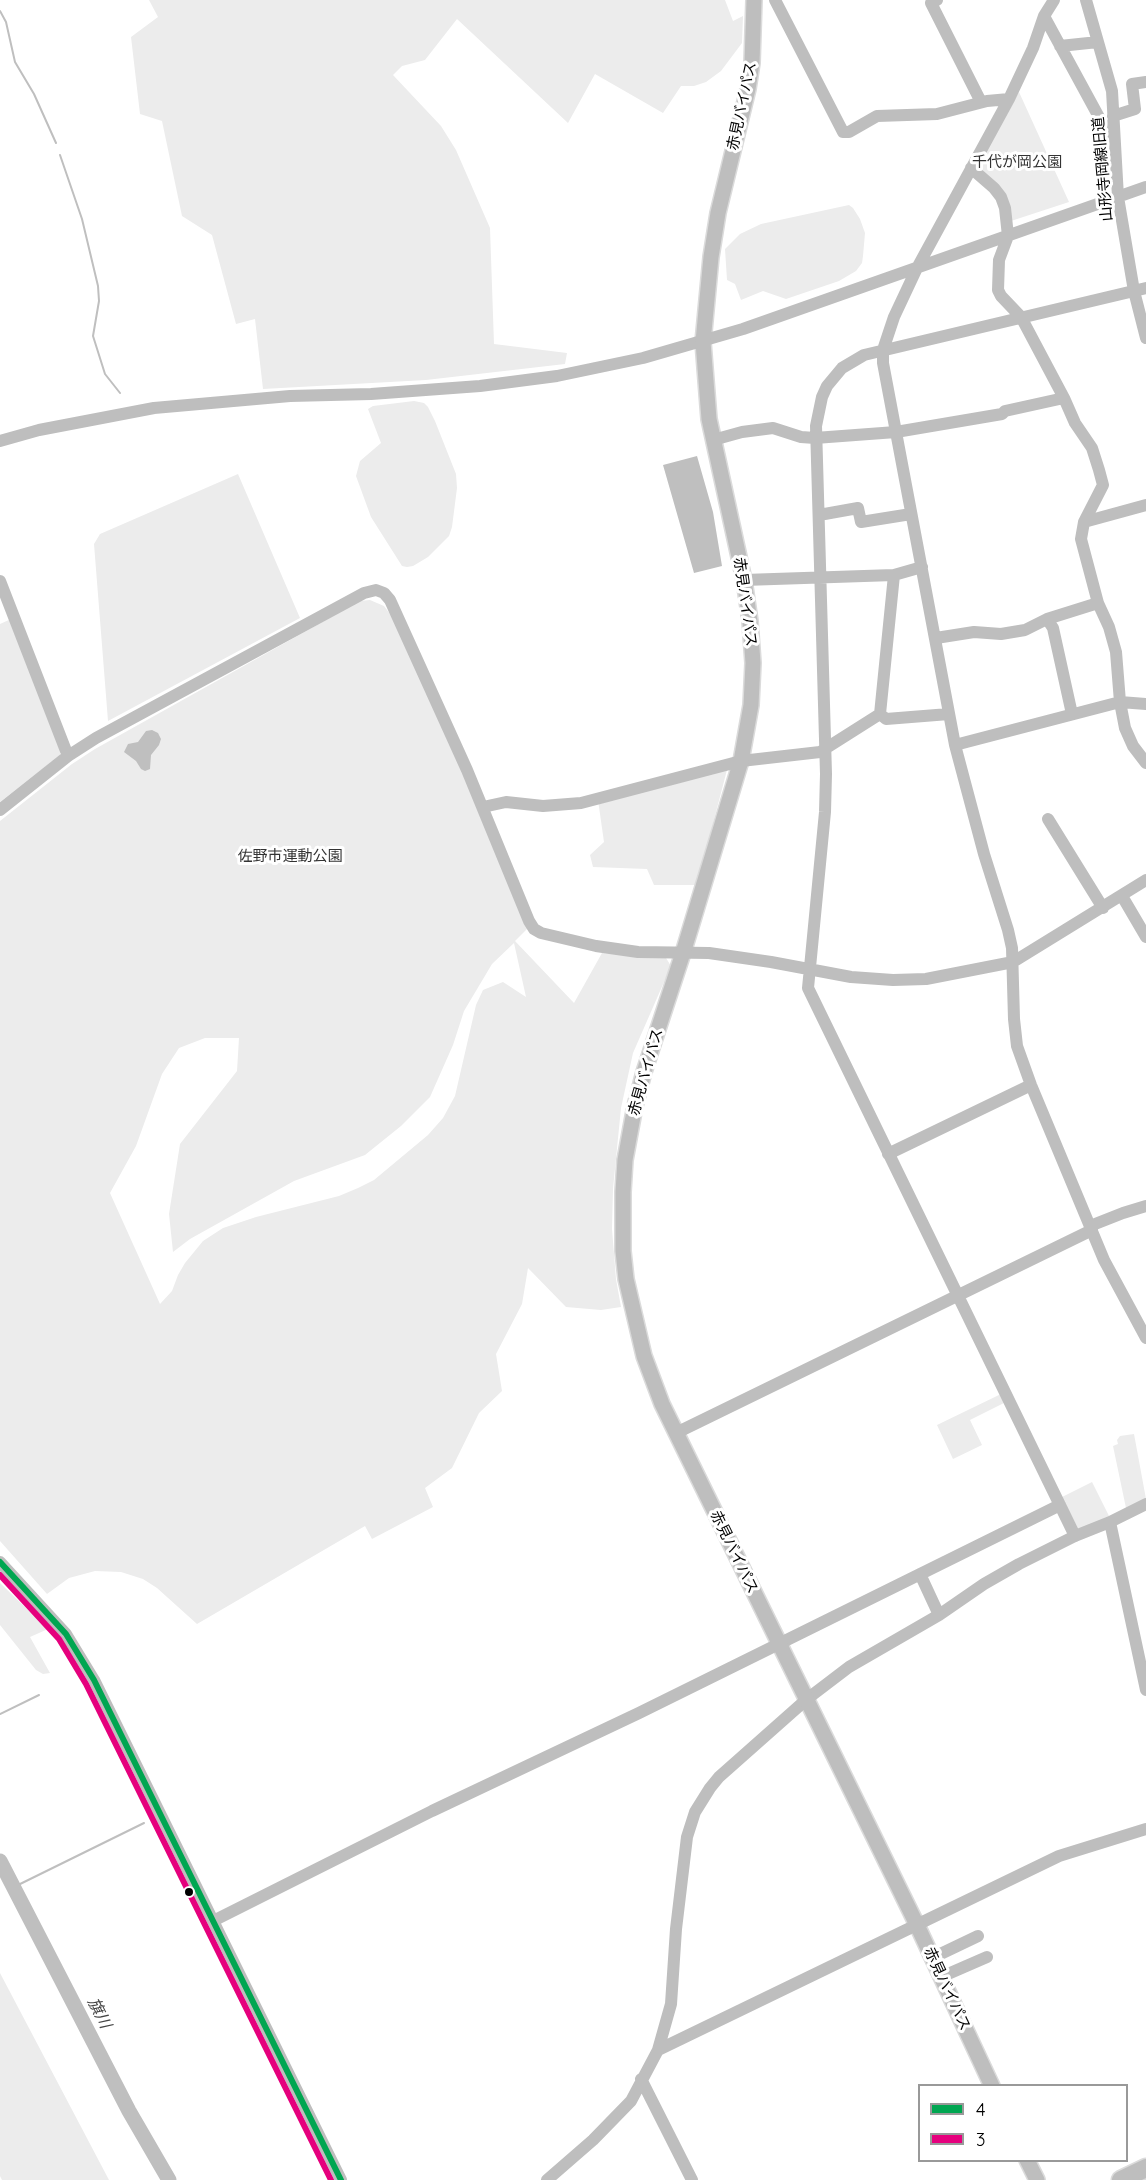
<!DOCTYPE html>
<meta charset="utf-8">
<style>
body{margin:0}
#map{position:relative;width:1146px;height:2180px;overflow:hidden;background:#fff;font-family:Quicksand,sans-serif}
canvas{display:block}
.legend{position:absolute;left:918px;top:2084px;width:210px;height:78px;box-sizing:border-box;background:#fff;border:2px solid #999;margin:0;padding:8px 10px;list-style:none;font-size:18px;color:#000}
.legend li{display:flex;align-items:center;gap:12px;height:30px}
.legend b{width:30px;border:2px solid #999}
</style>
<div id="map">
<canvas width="1146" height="2180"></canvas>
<ul class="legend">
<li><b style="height:8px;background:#00a651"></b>4</li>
<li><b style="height:8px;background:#e5007d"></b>3</li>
</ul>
</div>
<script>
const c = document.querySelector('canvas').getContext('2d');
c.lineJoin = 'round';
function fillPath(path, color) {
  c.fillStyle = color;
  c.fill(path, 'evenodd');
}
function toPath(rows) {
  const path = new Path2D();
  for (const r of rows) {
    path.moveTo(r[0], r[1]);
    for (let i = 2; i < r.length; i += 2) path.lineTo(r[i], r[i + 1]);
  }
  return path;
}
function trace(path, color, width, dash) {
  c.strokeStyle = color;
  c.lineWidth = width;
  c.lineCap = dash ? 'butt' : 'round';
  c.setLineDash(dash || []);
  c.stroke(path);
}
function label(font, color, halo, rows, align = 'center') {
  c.font = font + ' Quicksand,"Noto Sans JP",sans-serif';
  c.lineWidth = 6;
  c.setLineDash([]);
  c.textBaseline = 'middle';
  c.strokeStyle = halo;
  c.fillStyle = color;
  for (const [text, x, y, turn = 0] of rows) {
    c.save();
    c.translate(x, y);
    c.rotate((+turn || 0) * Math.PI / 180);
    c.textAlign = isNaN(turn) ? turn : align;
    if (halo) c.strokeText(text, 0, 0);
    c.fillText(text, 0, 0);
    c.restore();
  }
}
const green = toPath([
 [149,0,725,0,733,21,743,16,742,43,721,71,706,82,694,86,681,86,663,113,595,74,568,123,457,19,425,60,402,66,393,75,441,126,456,150,490,228,494,344,567,353,565,364,426,380,263,389,255,319,236,324,212,235,182,216,162,121,140,114,131,37,158,17],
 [1019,92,1069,202,1011,221,978,166],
 [849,205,853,208,860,219,865,233,863,256,862,263,856,271,839,281,786,299,763,291,741,300,735,284,727,280,725,249,740,234,761,224],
 [414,401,424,403,428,407,435,421,456,474,457,488,452,527,449,536,428,557,413,566,407,567,402,566,371,517,356,476,360,461,381,443,368,409,373,406],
 [238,474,300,618,108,721,94,544,100,534],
 [370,600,384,606,391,615,461,769,528,928,515,941,574,1003,602,953,666,958,671,966,633,1053,621,1108,613,1189,612,1229,616,1279,621,1307,601,1310,566,1307,528,1268,522,1304,496,1354,502,1391,479,1413,452,1468,425,1488,433,1507,372,1539,365,1526,197,1624,157,1588,143,1579,121,1572,95,1571,69,1578,47,1594,0,1541,0,821,72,764,95,749,360,601],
 [514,943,526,997,503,982,483,990,476,1005,455,1096,443,1118,428,1135,374,1180,358,1188,339,1196,256,1217,223,1228,203,1241,185,1263,178,1275,172,1291,160,1304,110,1193,136,1146,162,1074,179,1048,205,1038,239,1038,237,1071,180,1144,169,1214,173,1252,190,1239,294,1181,365,1155,401,1126,430,1097,453,1045,464,1011,492,964],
 [11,619,60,748,60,755,0,802,0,624],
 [728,766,697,885,654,885,647,869,593,867,590,855,604,842,598,800],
 [1001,1394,1006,1402,970,1420,982,1445,953,1459,937,1425],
 [1134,1434,1146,1499,1126,1508,1113,1446,1118,1444,1117,1440,1120,1436],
 [1092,1482,1109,1516,1079,1531,1062,1497],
 [0,1583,48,1629,30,1637,50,1673,43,1674,36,1670,0,1625],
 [0,1973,109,2180,2,2180,0,2176]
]);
const water = toPath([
 [697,456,713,512,722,566,694,573,663,465],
 [152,730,158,733,161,739,159,745,151,755,150,769,145,771,141,769,136,761,124,752,128,744,138,742,146,731]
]);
const stream = toPath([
 [0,11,6,22,15,62,34,94,56,143],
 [60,155,82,219,98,286,99,301,93,336,105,374,120,393],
 [0,1714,39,1695],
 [14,1887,144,1823]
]);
const river = toPath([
 [0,1861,129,2111,169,2180]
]);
const minor = toPath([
 [775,0,843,132,849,132,877,116,937,114,987,101,1009,99],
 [937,0,931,3,981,102],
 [1054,0,1044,16,1112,141],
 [1086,0,1112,91,1118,197,1134,291,1146,338],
 [1044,16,1033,48,1009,99,917,268,894,317,883,350,883,363,955,745,984,854,1008,930,1012,948,1014,1019,1017,1046,1031,1085,1104,1260,1146,1338],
 [1060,46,1098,42],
 [1113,116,1135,109,1132,84,1146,82],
 [971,168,994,188,1001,197,1005,208,1008,236,999,260,998,290,1001,296,1021,317,1064,398,1075,423,1092,448,1099,470,1103,485,1084,522,1081,539,1098,603,1109,627,1116,652,1120,702,1125,728,1133,746,1146,763],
 [713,440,742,432,773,428,801,437,815,438,896,432,1002,414,1005,411,1064,398],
 [0,441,39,430,154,408,290,396,371,394,480,386,557,376,643,358,743,329,1146,187],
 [819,515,858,508,861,522,911,514],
 [1084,522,1146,505],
 [744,580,894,575,922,567],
 [0,581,68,756],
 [1047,619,1053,628,1072,714],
 [936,638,974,632,1001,634,1025,630,1047,619,1098,603],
 [880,714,886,719,949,714],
 [955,745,1120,702,1146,704],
 [483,807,506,802,543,806,581,803,741,761,820,752,880,714,894,575],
 [0,810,68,756,96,738,364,593,376,590,384,593,390,600,467,770,529,921,534,929,541,933,596,946,638,952,709,953,771,962,851,977,893,980,926,979,1013,962,1146,880],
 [1048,819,1103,908],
 [1122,896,1146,937],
 [888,1154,1031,1085],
 [1090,1226,1123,1213,1146,1206],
 [676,1433,1092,1230],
 [1110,1522,1146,1690],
 [1075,1536,808,988,825,812,826,774,816,426,822,397,827,386,842,368,864,355,1146,288],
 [0,1562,66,1634,94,1680,341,2180],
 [920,1574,939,1615],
 [213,1921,432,1811,639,1713,1060,1505],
 [932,1958,978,1936],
 [941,1977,987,1957],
 [658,2050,1059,1856,1146,1829],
 [641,2079,692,2180],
 [547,2180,593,2140,631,2101,658,2050,671,2004,676,1929,687,1837,695,1812,710,1788,719,1777,807,1699,849,1667,939,1615,984,1584,1019,1564,1075,1536,1110,1522,1146,1504]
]);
const major = toPath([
 [754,0,752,63,748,89,718,213,711,257,703,342,709,419,744,580,750,621,753,663,751,705,741,761,683,953,644,1072,635,1106,625,1160,623,1192,623,1251,626,1279,644,1356,662,1404,917,1925,992,2086],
 [1027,2160,1037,2180]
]);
const highway = toPath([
 [1121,2180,1146,2168]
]);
const bus1 = toPath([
 [0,1562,66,1634,94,1680,341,2180]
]);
const bus2 = toPath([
 [0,1575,59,1639,86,1684,331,2180]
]);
const markers = [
 [189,1892,5,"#000"]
];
const streetNames = [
 ["赤見バイパス",742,106,-78],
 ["山形寺岡線旧道",1103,169,-95],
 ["赤見バイパス",745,602,82],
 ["赤見バイパス",646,1072,-74],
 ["赤見バイパス",734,1552,64],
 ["赤見バイパス",947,1989,65]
];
const parkNames = [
 ["千代が岡公園",1017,162],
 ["佐野市運動公園",290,856]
];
const waterNames = [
 ["旗川",99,2013,63]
];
fillPath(green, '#ececec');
fillPath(water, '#bfbfbf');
trace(stream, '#bfbfbf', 2);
trace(river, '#bfbfbf', 15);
trace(major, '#dbdbdb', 18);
trace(highway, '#dbdbdb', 21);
trace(minor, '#bebebe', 12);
trace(major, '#bebebe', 15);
trace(highway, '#bebebe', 18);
trace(bus1, '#00a651', 6);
trace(bus2, '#e5007d', 6);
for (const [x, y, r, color] of markers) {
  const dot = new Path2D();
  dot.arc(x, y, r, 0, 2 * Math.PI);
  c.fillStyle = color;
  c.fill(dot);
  trace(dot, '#fff', 2);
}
label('15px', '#000', '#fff', streetNames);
label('15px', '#333', '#fff', parkNames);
label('italic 16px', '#444', '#fff', waterNames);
</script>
